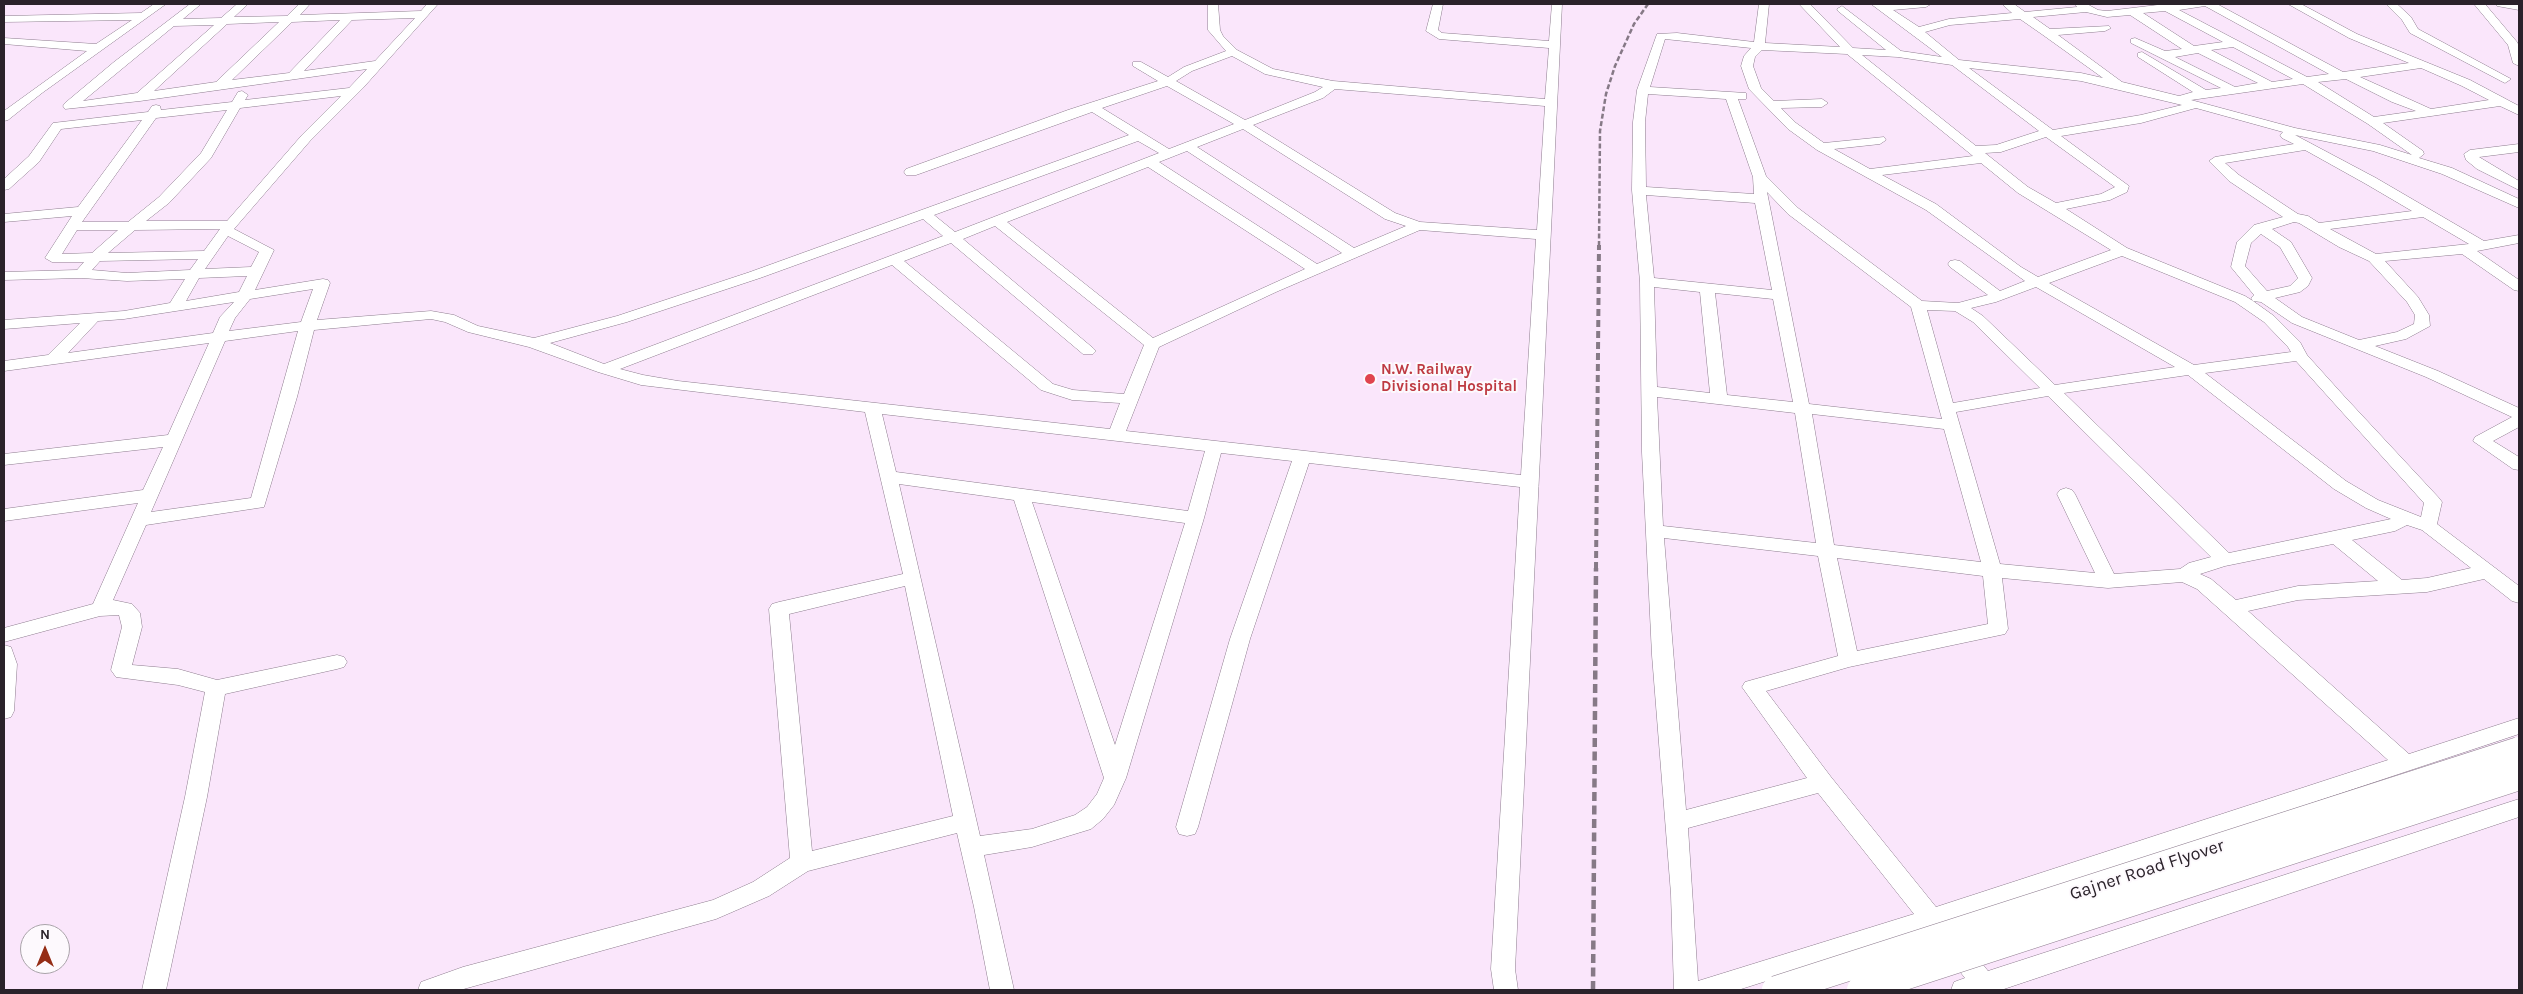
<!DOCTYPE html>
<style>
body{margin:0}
#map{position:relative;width:2523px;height:994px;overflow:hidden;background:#fae6fb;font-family:Karla,sans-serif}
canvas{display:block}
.frame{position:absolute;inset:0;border:5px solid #2a222a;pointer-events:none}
.north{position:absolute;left:20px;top:924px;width:50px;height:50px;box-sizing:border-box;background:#fdf9fd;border:1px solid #a9a3a9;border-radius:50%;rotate:0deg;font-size:14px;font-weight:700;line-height:20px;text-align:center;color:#2a222a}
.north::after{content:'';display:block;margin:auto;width:18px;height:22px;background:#952d16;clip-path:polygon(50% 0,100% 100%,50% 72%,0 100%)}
</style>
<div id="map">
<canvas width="2523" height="994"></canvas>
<div class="frame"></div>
<div class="north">N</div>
</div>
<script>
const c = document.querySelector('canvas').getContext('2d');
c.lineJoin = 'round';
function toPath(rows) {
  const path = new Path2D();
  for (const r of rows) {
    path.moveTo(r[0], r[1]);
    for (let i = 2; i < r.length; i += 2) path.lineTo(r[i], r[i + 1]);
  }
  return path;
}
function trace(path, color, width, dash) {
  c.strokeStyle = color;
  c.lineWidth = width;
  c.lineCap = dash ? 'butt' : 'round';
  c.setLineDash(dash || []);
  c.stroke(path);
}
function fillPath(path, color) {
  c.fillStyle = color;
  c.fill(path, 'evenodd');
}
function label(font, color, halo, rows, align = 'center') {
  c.font = font + ' Karla,sans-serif';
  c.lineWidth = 4;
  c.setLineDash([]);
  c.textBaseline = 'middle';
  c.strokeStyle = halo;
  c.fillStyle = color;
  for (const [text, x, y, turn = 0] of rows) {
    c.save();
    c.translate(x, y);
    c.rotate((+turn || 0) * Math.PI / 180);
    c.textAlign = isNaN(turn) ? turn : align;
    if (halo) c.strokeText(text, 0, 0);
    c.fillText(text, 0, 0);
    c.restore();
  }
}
const minor = toPath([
 [154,4,166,4,42,93,8,120,4,121,4,111,87,51,4,44,4,38,96,44,132,20,4,22,4,16,141,13,154,4],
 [190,4,201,4,183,19,221,18,237,4,248,4,234,17,287,16,299,4,310,4,300,15,421,11,427,4,438,4,363,88,310,141,234,229,274,250,255,290,323,279,328,280,330,283,317,320,431,311,454,315,478,326,534,338,617,316,750,272,1129,135,1092,112,916,175,906,175,904,172,906,169,1068,110,1158,81,1133,66,1133,62,1141,62,1168,77,1184,67,1226,51,1208,30,1208,4,1218,4,1220,30,1223,36,1237,50,1273,69,1333,81,1545,99,1549,48,1439,39,1426,31,1433,4,1443,4,1438,30,1442,33,1549,41,1552,4,1562,4,1515,969,1518,990,1494,990,1491,969,1520,487,1309,463,1250,639,1198,827,1195,834,1187,836,1179,834,1176,827,1230,639,1292,461,1221,453,1204,518,1126,778,1114,805,1103,819,1091,829,1032,847,984,855,1014,990,990,990,974,907,957,833,808,871,769,896,716,919,460,990,418,990,421,982,463,967,713,900,753,882,790,858,769,609,772,604,779,602,903,574,865,412,641,385,598,372,529,347,468,332,445,322,431,319,314,330,297,397,264,507,146,525,113,600,132,604,140,613,142,627,132,665,178,669,217,680,337,655,344,657,347,662,344,667,337,669,225,694,207,797,166,990,142,990,185,797,205,692,178,685,116,677,111,670,122,627,119,615,100,616,4,642,4,628,93,604,138,503,4,521,4,509,143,490,163,447,4,465,4,454,168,435,209,343,4,371,4,361,48,355,80,323,4,329,4,320,124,311,170,303,185,279,127,281,81,278,4,280,4,272,77,270,84,262,52,262,45,258,72,216,4,222,4,214,78,207,142,120,61,129,39,162,9,189,4,190,4,179,29,156,53,123,148,112,152,106,156,105,160,106,161,110,232,102,238,92,242,91,248,95,245,100,349,88,367,69,140,101,65,109,63,106,65,103,114,62,190,4],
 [415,18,375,61,304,71,352,20,415,18],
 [340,20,289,73,232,80,292,22,340,20],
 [279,22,216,82,154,91,227,24,279,22],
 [214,25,137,93,83,101,174,26,214,25],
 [1232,56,1265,74,1323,87,1315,92,1245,120,1176,81,1192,71,1232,56],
 [1167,86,1234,124,1169,149,1102,108,1167,86],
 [1335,89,1545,106,1537,230,1420,222,1395,213,1253,125,1323,98,1335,89],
 [341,96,302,135,227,221,146,221,169,203,211,158,240,108,341,96],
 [227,110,201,153,159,197,128,222,82,222,156,118,227,110],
 [1243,129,1385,219,1406,226,1354,248,1197,147,1243,129],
 [1138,141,1159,153,955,232,934,215,1138,141],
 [1187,151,1342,253,1317,264,1159,162,1187,151],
 [1148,167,1305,269,1153,338,1007,222,1148,167],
 [923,219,943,236,604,364,550,343,627,322,760,278,923,219],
 [995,226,1144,345,1124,394,1073,390,1053,384,904,261,951,243,1083,354,1093,354,1096,351,1093,348,963,239,995,226],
 [220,229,204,251,108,253,135,230,220,229],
 [77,230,118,230,92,253,62,254,77,230],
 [1420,230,1536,239,1521,475,1126,431,1159,347,1276,292,1420,230],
 [228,236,259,252,251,267,205,269,228,236],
 [198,259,190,270,127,273,92,270,100,261,198,259],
 [892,265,1041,390,1072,400,1120,403,1110,429,678,381,643,375,620,369,892,265],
 [247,276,239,292,186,301,199,278,247,276],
 [313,289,301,322,229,331,235,318,250,299,313,289],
 [234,302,220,317,213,333,68,353,98,321,124,319,234,302],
 [298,331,251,498,151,512,225,341,298,331],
 [882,414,1205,451,1188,511,896,472,882,414],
 [899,484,1014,500,1104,778,1097,794,1087,807,1075,815,1032,829,980,836,899,484],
 [1032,502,1185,523,1115,745,1032,502],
 [905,586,953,816,812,851,789,614,905,586],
 [1759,4,1769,4,1765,43,1840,47,1799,4,1810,4,1853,48,1886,50,1838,11,1837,9,1842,6,1901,51,1942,57,1871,4,1931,4,1926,7,1893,10,1919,27,1949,19,2012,13,2002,4,2014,4,2025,12,2077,7,2075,4,2087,4,2098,10,2107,11,2166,4,2217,4,2343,72,2409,63,2349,38,2288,4,2301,4,2357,34,2470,80,2519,106,2519,115,2500,106,2383,123,2423,151,2424,154,2419,158,2452,168,2519,199,2519,208,2442,174,2373,151,2295,135,2376,178,2484,241,2519,235,2519,243,2477,251,2519,280,2519,291,2514,290,2462,254,2385,261,2418,297,2429,315,2430,326,2406,339,2375,346,2438,371,2519,408,2519,427,2493,441,2519,457,2519,470,2513,469,2473,441,2475,437,2512,417,2426,377,2292,323,2261,302,2253,301,2274,316,2300,342,2307,355,2344,396,2439,498,2442,502,2437,524,2519,586,2519,603,2512,601,2484,579,2427,592,2298,600,2248,611,2409,754,2519,718,2519,734,1950,923,1988,971,2519,799,2519,817,2001,990,1951,990,1954,982,1965,978,1927,930,1738,990,1674,990,1671,894,1652,655,1642,452,1640,282,1632,190,1633,122,1637,90,1657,34,1677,33,1754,42,1759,4],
 [2205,6,2329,74,2307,77,2179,10,2205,6],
 [2165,11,2223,42,2194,46,2143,13,2165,11],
 [2086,12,2107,17,2130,15,2182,49,2165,51,2135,38,2131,39,2131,43,2221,88,2206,90,2142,52,2138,53,2138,57,2193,92,2179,96,2122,82,2058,35,2105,31,2111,28,2109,26,2050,29,2033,17,2086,12],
 [2020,19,2043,35,2103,78,2081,73,1959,60,1925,32,1950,25,2020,19],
 [1665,39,1751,48,1744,56,1741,66,1749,89,1788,129,1817,150,1926,210,2025,281,2000,291,1960,261,1955,260,1950,261,1948,264,1950,267,1988,295,1958,303,1922,301,1798,208,1766,176,1738,99,1746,99,1746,93,1650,87,1665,39],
 [2233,47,2293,79,2272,82,2211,50,2233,47],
 [1762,50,1847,54,1973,156,1870,169,1834,149,1880,144,1886,140,1884,137,1824,143,1796,123,1781,108,1822,107,1828,103,1822,99,1774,101,1761,88,1753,66,1755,57,1762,50],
 [2198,53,2258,83,2235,87,2175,57,2198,53],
 [1862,55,1898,57,1952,65,2039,131,1996,145,1976,146,1862,55],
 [1969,68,2081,81,2182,105,2141,115,2053,130,1969,68],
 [2421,68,2462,86,2489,100,2431,109,2360,77,2421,68],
 [2346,79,2392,102,2416,111,2374,117,2318,82,2346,79],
 [2303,84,2368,124,2412,155,2380,145,2295,128,2191,100,2303,84],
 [1648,94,1726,99,1753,177,1754,194,1646,187,1645,122,1648,94],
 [2196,108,2283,132,2280,135,2282,138,2294,144,2215,157,2209,161,2229,181,2283,217,2254,225,2237,242,2231,267,2254,295,2251,298,2253,301,2245,296,2127,248,2066,209,2110,200,2127,192,2129,186,2061,136,2141,123,2196,108],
 [2046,137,2115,187,2101,194,2056,203,2028,187,1985,153,2001,152,2046,137],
 [2305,150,2366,184,2412,211,2319,223,2308,216,2298,214,2239,175,2225,163,2305,150],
 [1981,163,2018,193,2111,250,2038,277,2021,267,1936,204,1882,175,1981,163],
 [1767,192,1788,214,1911,307,1942,419,1809,404,1767,192],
 [1646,195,1755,203,1772,290,1654,278,1646,195],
 [2423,217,2469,244,2376,254,2330,229,2423,217],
 [2294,222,2299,223,2339,247,2369,261,2407,302,2415,315,2414,324,2397,332,2359,340,2302,317,2275,298,2300,292,2308,286,2312,278,2291,242,2272,229,2294,222],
 [2261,234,2280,247,2298,278,2290,286,2267,291,2245,266,2251,243,2261,234],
 [2122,256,2235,302,2264,322,2288,347,2291,352,2194,365,2049,283,2122,256],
 [1654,287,1700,292,1710,393,1657,387,1654,287],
 [2036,287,2175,367,2055,385,1983,316,1971,308,1996,302,2036,287],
 [1715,293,1773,299,1793,402,1727,395,1715,293],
 [1927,310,1955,311,1973,322,2040,388,1953,403,1927,310],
 [2296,361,2424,503,2421,517,2378,500,2346,481,2205,373,2296,361],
 [2188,375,2334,489,2366,508,2391,519,2229,553,2064,393,2188,375],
 [2048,396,2211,557,2189,563,2180,569,2114,574,2075,494,2072,490,2066,488,2060,490,2057,494,2095,573,2000,564,1956,412,2048,396],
 [1657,397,1795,413,1816,543,1663,526,1657,397],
 [1812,414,1944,429,1981,562,1834,545,1812,414],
 [2407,525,2422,530,2471,568,2427,578,2402,580,2352,540,2395,531,2407,525],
 [1664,538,1818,556,1838,656,1745,682,1742,687,1807,778,1686,810,1664,538],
 [2333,544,2378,581,2298,586,2236,600,2211,579,2200,574,2225,566,2333,544],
 [1837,558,1983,576,1988,624,1857,651,1837,558],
 [2002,578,2108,588,2182,582,2197,589,2388,760,1936,907,1831,777,1766,691,1849,667,2005,634,2008,629,2002,578],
 [1818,793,1914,914,1698,981,1688,828,1818,793],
 [2386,4,2397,4,2411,17,2418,29,2511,79,2505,83,2501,81,2410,33,2402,20,2386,4],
 [2474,4,2485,4,2517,42,2519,46,2519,66,2513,63,2508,45,2474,4],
 [2496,4,2519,4,2519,10,2497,6,2496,4],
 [2519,144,2519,152,2479,157,2519,181,2519,190,2477,169,2466,160,2464,154,2470,150,2519,144],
 [4,645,11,647,17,664,14,711,11,717,4,719,4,645]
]);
const railFar2 = toPath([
 [1599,246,1600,131,1606,94,1615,66,1634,24,1648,4]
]);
const railFar1 = toPath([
 [1596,569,1599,245]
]);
const rail = toPath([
 [1593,990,1596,568]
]);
const majorBridge = toPath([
 [1776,990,2519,751],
 [1861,990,2519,776]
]);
const markers = [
 [1370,379,6,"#e0444e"]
];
const healthNames = [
 ["N.W. Railway",1381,370],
 ["Divisional Hospital",1381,387]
];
const nearStreetnames = [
 ["Gajner Road Flyover",2147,870,-18]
];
trace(minor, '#8d7c8e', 1);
fillPath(minor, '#fff');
trace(railFar2, '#867986', 2.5, [5, 2.5]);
trace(railFar1, '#867986', 4, [7, 4]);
trace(rail, '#867986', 4.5, [9, 4.5]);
trace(majorBridge, '#8d7c8e', 29, []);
trace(majorBridge, '#fff', 28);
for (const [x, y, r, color] of markers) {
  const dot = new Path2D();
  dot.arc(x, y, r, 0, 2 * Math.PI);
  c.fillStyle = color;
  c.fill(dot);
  trace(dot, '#fdf9fd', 2);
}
label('bold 15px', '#be3a42', '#fdf9fd', healthNames, 'left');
label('18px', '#2a222a', '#fdf9fd', nearStreetnames);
</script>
